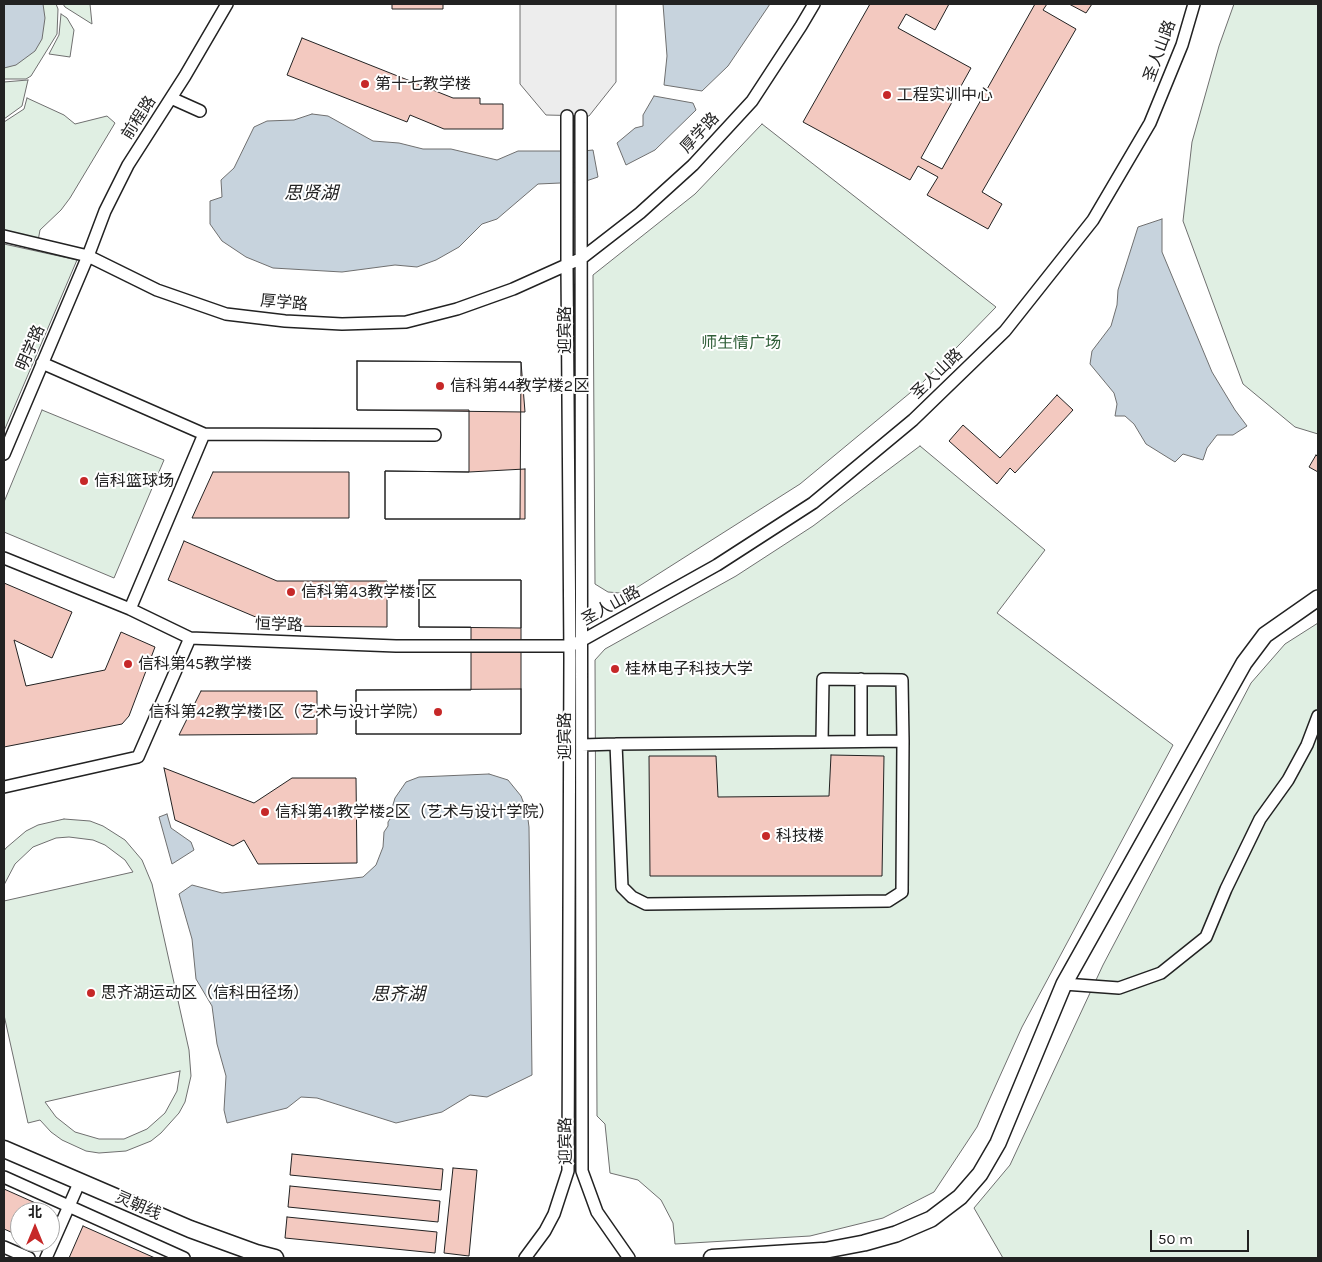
<!DOCTYPE html>
<meta charset="utf-8">
<style>
body{margin:0}
#map{position:relative;width:1322px;height:1262px;overflow:hidden;background:#fff;font-family:Karla,"Noto Sans SC",sans-serif}
canvas{display:block}
.frame{position:absolute;inset:0;border:5px solid #222;pointer-events:none}
.north{position:absolute;left:10px;top:1202px;width:50px;height:50px;box-sizing:border-box;background:#fff;border:1px solid #a7a7a7;border-radius:50%;rotate:0deg;font-size:14px;font-weight:700;line-height:20px;text-align:center;color:#222}
.north::after{content:'';display:block;margin:auto;width:18px;height:22px;background:#c62828;clip-path:polygon(50% 0,100% 100%,50% 72%,0 100%)}
.scale{position:absolute;left:1150px;top:1230px;width:99px;height:22px;box-sizing:border-box;border:2px solid #222;border-top:0;padding-left:6px;font-size:15px;line-height:18px;white-space:nowrap;color:#222;-webkit-text-stroke:4px #fff;paint-order:stroke}
</style>
<div id="map">
<canvas width="1322" height="1262"></canvas>
<div class="frame"></div>
<div class="north">北</div>
<div class="scale">50 m</div>
</div>
<script>
const c = document.querySelector('canvas').getContext('2d');
c.lineJoin = 'round';
function fillPath(path, color) {
  c.fillStyle = color;
  c.fill(path, 'evenodd');
}
function toPath(rows) {
  const path = new Path2D();
  for (const r of rows) {
    path.moveTo(r[0], r[1]);
    for (let i = 2; i < r.length; i += 2) path.lineTo(r[i], r[i + 1]);
  }
  return path;
}
function trace(path, color, width, dash) {
  c.strokeStyle = color;
  c.lineWidth = width;
  c.lineCap = dash ? 'butt' : 'round';
  c.setLineDash(dash || []);
  c.stroke(path);
}
function label(font, color, halo, rows, align = 'center') {
  c.font = font + ' Karla,"Noto Sans SC",sans-serif';
  c.lineWidth = 4;
  c.setLineDash([]);
  c.textBaseline = 'middle';
  c.strokeStyle = halo;
  c.fillStyle = color;
  for (const [text, x, y, turn = 0] of rows) {
    c.save();
    c.translate(x, y);
    c.rotate((+turn || 0) * Math.PI / 180);
    c.textAlign = isNaN(turn) ? turn : align;
    if (halo) c.strokeText(text, 0, 0);
    c.fillText(text, 0, 0);
    c.restore();
  }
}
const green = toPath([
 [4,4,56,4,58,9,57,34,31,76,26,79,4,79,4,4],
 [63,4,90,4,92,24,65,7,63,4],
 [1234,4,1318,4,1318,434,1295,427,1243,384,1183,221,1192,142,1219,46,1234,4],
 [61,14,67,18,74,30,70,57,49,54,59,35,61,14],
 [28,80,22,106,4,119,4,82,28,80],
 [27,98,64,115,75,124,107,116,115,123,70,198,61,210,40,230,38,241,4,233,4,122,24,109,27,98],
 [762,124,996,307,922,383,800,484,633,590,620,593,608,592,595,584,593,275,695,194,762,124],
 [4,244,77,260,4,431,4,244],
 [42,410,164,460,114,578,4,532,4,502,42,410],
 [920,446,1045,550,997,613,1173,745,1022,1027,977,1127,934,1192,883,1218,810,1236,675,1244,673,1223,661,1200,638,1180,610,1173,605,1124,597,1116,595,660,605,649,736,576,813,526,920,446],
 [1318,623,1318,1258,1003,1258,974,1208,1010,1165,1103,965,1251,683,1285,644,1318,623],
 [64,819,90,821,103,826,125,840,142,860,152,884,189,1050,191,1076,185,1102,179,1113,161,1133,151,1141,126,1151,99,1153,86,1151,62,1140,51,1132,40,1120,28,1123,4,1015,4,901,133,872,125,860,105,845,93,840,69,837,56,838,33,847,15,864,4,885,4,851,6,848,26,831,38,825,64,819],
 [180,1071,177,1091,165,1113,147,1129,124,1139,99,1139,75,1132,56,1117,45,1102,180,1071]
]);
const parking = toPath([
 [520,4,616,4,616,82,589,116,546,115,520,84,520,4]
]);
const water = toPath([
 [4,4,43,4,45,18,42,39,35,51,16,65,4,68,4,4],
 [663,4,770,4,728,66,702,91,664,85,667,56,663,4],
 [654,96,693,103,696,110,655,150,626,165,617,143,635,128,643,126,643,115,654,96],
 [312,114,328,116,373,141,399,143,423,149,451,149,497,160,518,151,583,151,593,150,598,177,583,182,538,184,497,219,482,224,459,247,436,260,417,267,395,265,342,272,273,268,246,257,222,241,210,224,210,201,222,197,221,180,234,168,254,127,267,121,294,120,312,114],
 [1162,219,1162,252,1212,372,1235,410,1247,426,1233,435,1217,435,1207,448,1203,460,1183,454,1175,462,1146,444,1134,424,1125,416,1115,416,1117,404,1114,393,1090,364,1092,351,1111,326,1117,305,1118,290,1138,227,1162,219],
 [489,774,508,780,521,796,527,812,529,827,532,1075,487,1097,470,1095,442,1112,396,1123,317,1098,301,1097,287,1108,227,1123,224,1110,226,1076,217,1044,212,1006,196,979,192,939,179,894,192,885,222,893,363,877,376,865,383,847,384,832,388,826,388,822,392,816,392,808,395,798,406,782,419,777,489,774],
 [167,814,171,828,191,842,194,850,172,864,159,817,167,814]
]);
const building = toPath([
 [392,4,443,4,443,9,392,9,392,4],
 [870,4,949,4,935,30,906,14,898,28,971,68,921,158,942,169,1035,4,1047,4,1043,10,1076,29,982,192,1002,204,988,229,927,195,938,177,918,166,910,180,803,122,870,4],
 [1069,4,1092,4,1086,13,1069,4],
 [302,38,453,98,480,98,480,104,503,104,503,129,444,129,410,115,407,122,287,75,302,38],
 [357,361,521,362,520,519,385,519,385,471,469,472,469,410,357,410,357,361],
 [357,361,521,362,525,412,357,410,357,361],
 [1057,395,1073,410,1015,473,1010,468,997,484,949,441,963,425,1000,458,1057,395],
 [1316,455,1318,457,1318,472,1309,467,1316,455],
 [525,469,525,519,385,519,385,471,469,472,525,469],
 [213,472,349,472,349,518,192,518,213,472],
 [184,541,277,581,387,581,387,627,277,626,168,580,184,541],
 [419,580,521,580,521,734,356,734,356,690,471,690,471,627,419,627,419,580],
 [419,580,521,580,521,628,419,627,419,580],
 [4,583,72,612,52,658,14,640,26,686,105,670,121,632,155,647,129,716,122,724,4,747,4,583],
 [521,689,521,734,356,734,356,690,521,689],
 [201,691,317,691,317,734,179,735,201,691],
 [831,755,884,756,882,876,650,876,649,756,716,756,718,797,829,796,831,755],
 [164,768,254,803,292,778,356,778,357,863,258,864,244,840,233,846,175,820,164,768],
 [292,1154,443,1169,441,1190,290,1175,292,1154],
 [453,1168,477,1170,469,1256,444,1253,453,1168],
 [290,1186,440,1201,438,1222,288,1207,290,1186],
 [4,1189,49,1209,47,1212,20,1212,20,1236,4,1229,4,1189],
 [287,1217,437,1232,435,1253,285,1238,287,1217],
 [83,1226,155,1258,69,1258,83,1226]
]);
const minor = toPath([
 [171,98,200,111],
 [581,116,582,1171,597,1212,629,1258],
 [4,236,88,256,157,290,226,314,285,321,342,324,406,322,457,309,513,289,582,258,640,213,693,165,752,101,801,26,814,4],
 [42,363,204,434],
 [4,454,88,256,105,211,128,165,185,76,227,4],
 [4,558,130,609,190,638,396,646,570,646,581,641,717,565,813,503,913,420,1005,331,1093,220,1150,123,1182,45,1194,4],
 [130,609,204,434,435,435],
 [861,679,861,741],
 [822,742,823,679,902,680,903,741],
 [582,745,616,744,822,742,903,741,902,892,888,901,646,904,632,897,622,887,616,744],
 [4,787,138,757,190,638],
 [1064,984,1119,988,1161,973,1206,937,1226,889,1260,819,1288,780,1307,745,1318,716],
 [4,1177,184,1258],
 [4,1247,29,1258],
 [46,1258,80,1181],
 [525,1258,545,1231,554,1214,568,1171,570,658,567,266,567,116]
]);
const tertiary = toPath([
 [822,1251,864,1243,896,1234,931,1219,960,1197,980,1174,998,1143,1064,984,1244,663,1265,635,1318,598]
]);
const secondary = toPath([
 [4,1149,190,1229,256,1253,275,1258],
 [712,1258,822,1251]
]);
const markers = [
 [365,84,5,"#c62828"],
 [887,95,5,"#c62828"],
 [440,386,5,"#c62828"],
 [84,481,5,"#c62828"],
 [291,592,5,"#c62828"],
 [128,664,5,"#c62828"],
 [615,669,5,"#c62828"],
 [438,712,5,"#c62828"],
 [265,812,5,"#c62828"],
 [766,836,5,"#c62828"],
 [91,993,5,"#c62828"]
];
const streetNames = [
 ["圣人山路",1160,51,-70],
 ["前程路",139,118,-57],
 ["厚学路",700,133,-47],
 ["厚学路",284,303,5],
 ["迎宾路",565,330,-90],
 ["明学路",31,348,-67],
 ["圣人山路",937,374,-44],
 ["圣人山路",611,606,-29],
 ["恒学路",279,625,2],
 ["迎宾路",565,736,-90],
 ["迎宾路",566,1141,-91],
 ["灵朝线",138,1206,23]
];
const poiNames = [
 ["第十七教学楼",375,84],
 ["工程实训中心",897,95],
 ["信科第44教学楼2区",450,386],
 ["信科篮球场",94,481],
 ["信科第43教学楼1区",301,592],
 ["信科第45教学楼",138,664],
 ["桂林电子科技大学",625,669],
 ["信科第42教学楼1区（艺术与设计学院）",428,712,"right"],
 ["信科第41教学楼2区（艺术与设计学院）",275,812],
 ["科技楼",776,836],
 ["思齐湖运动区（信科田径场）",101,993]
];
const parkNames = [
 ["师生情广场",741,343]
];
const waterNames = [
 ["思贤湖",311,194],
 ["思齐湖",398,995]
];
fillPath(green, '#e0efe3');
trace(green, '#6f6f6f', 1);
fillPath(parking, '#ededed');
trace(parking, '#6f6f6f', 1);
fillPath(water, '#c7d3dd');
trace(water, '#6f6f6f', 1);
fillPath(building, '#f3c9c0');
trace(building, '#222', 1);
trace(minor, '#222', 14);
trace(tertiary, '#222', 18);
trace(secondary, '#222', 19);
trace(minor, '#fff', 11);
trace(tertiary, '#fff', 15);
trace(secondary, '#fff', 16);
for (const [x, y, r, color] of markers) {
  const dot = new Path2D();
  dot.arc(x, y, r, 0, 2 * Math.PI);
  c.fillStyle = color;
  c.fill(dot);
  trace(dot, '#fff', 2);
}
label('16px', '#222', '#fff', streetNames);
label('16px', '#222', '#fff', poiNames, 'left');
label('16px', '#2f5e38', '#fff', parkNames);
label('italic 18px', '#222', '#fff', waterNames);
</script>
